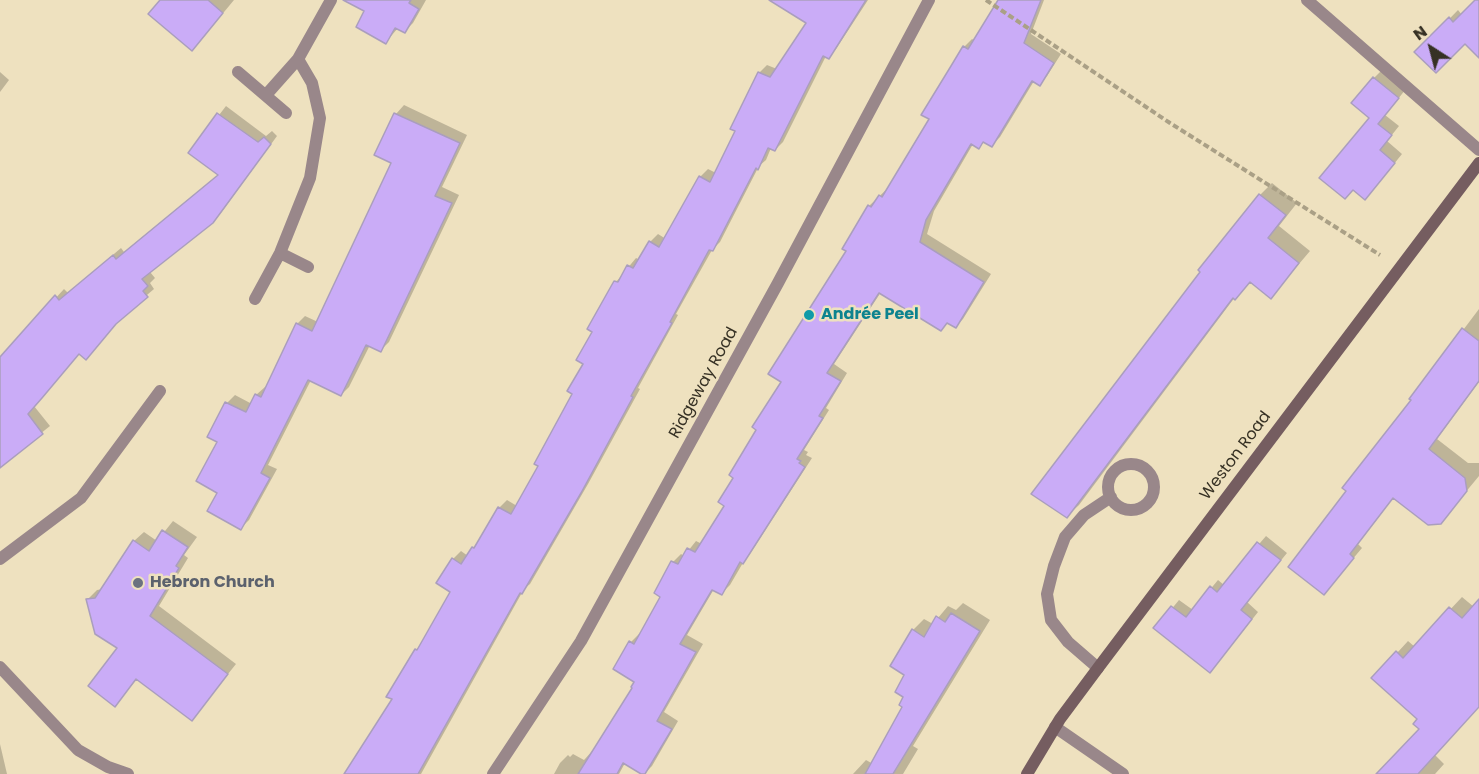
<!DOCTYPE html>
<meta charset="utf-8">
<style>
body{margin:0}
#map{position:relative;width:1479px;height:774px;overflow:hidden;background:#eee1bf;font-family:Poppins,sans-serif}
canvas{display:block}
.north{position:absolute;left:1401px;top:18px;width:60px;height:60px;-webkit-text-stroke:4px #eee1bf;paint-order:stroke;rotate:324deg;font-size:16px;font-weight:700;line-height:24px;text-align:center;color:#363124}
.north::after{content:'';display:block;margin:auto;width:21px;height:27px;background:#363124;clip-path:polygon(50% 0,100% 100%,50% 72%,0 100%)}
</style>
<div id="map">
<canvas width="1479" height="774"></canvas>
<div class="north">N</div>
</div>
<script>
const c = document.querySelector('canvas').getContext('2d');
c.lineJoin = 'round';
function fillPath(path, color) {
  c.fillStyle = color;
  c.fill(path, 'evenodd');
}
function toPath(rows) {
  const path = new Path2D();
  for (const r of rows) {
    if (r.length === 3) {
      path.moveTo(r[0] + r[2], r[1]);
      path.arc(r[0], r[1], r[2], 0, 2 * Math.PI);
      continue;
    }
    path.moveTo(r[0], r[1]);
    for (let i = 2; i < r.length; i += 2) path.lineTo(r[i], r[i + 1]);
  }
  return path;
}
function trace(path, color, width, dash) {
  c.strokeStyle = color;
  c.lineWidth = width;
  c.lineCap = dash ? 'butt' : 'round';
  c.setLineDash(dash || []);
  c.stroke(path);
}
function label(font, color, halo, rows, align = 'center') {
  c.font = font + ' Poppins,sans-serif';
  c.lineWidth = 5;
  c.setLineDash([]);
  c.textBaseline = 'middle';
  c.strokeStyle = halo;
  c.fillStyle = color;
  for (const [text, x, y, turn = 0] of rows) {
    c.save();
    c.translate(x, y);
    c.rotate((+turn || 0) * Math.PI / 180);
    c.textAlign = isNaN(turn) ? turn : align;
    if (halo) c.strokeText(text, 0, 0);
    c.fillText(text, 0, 0);
    c.restore();
  }
}
const shadow = toPath([
 [165,0,234,0,200,41],
 [372,0,426,0,413,23,405,31,398,28,386,42],
 [803,0,868,0,836,49,828,57,826,56,783,142,775,150,771,148,766,160,759,166,720,242,712,250,676,314,678,315,638,388,640,389,588,484,530,584,524,589,421,774,345,774,394,698,416,650,424,641,452,592,453,559,461,551,468,556,481,540,499,508,507,500,517,506,540,465,574,394,594,331,616,282,636,258,640,260,650,242,658,234,666,239,700,177,708,169,716,173,737,131,732,128,759,73,767,65,777,69,808,23],
 [999,0,1044,0,1031,34,1061,54,1047,76,1039,84,1034,81,1000,137,992,145,985,141,979,147,973,144,934,211,927,234,991,274,963,319,955,327,948,322,941,329,881,292,834,364,847,373,826,408,829,410,804,450,808,452,806,455,812,458,750,554,744,561,730,585,722,593,714,589,687,635,703,644,664,712,678,721,652,766,644,774,625,763,619,774,554,774,560,763,568,755,570,757,573,754,584,760,594,749,634,687,636,681,615,669,631,642,639,634,641,635,662,596,673,562,681,554,684,556,696,541,702,544,726,506,735,477,758,429,869,206,888,188,931,119,964,47,972,39,975,41],
 [1477,0,1479,0,1479,52,1465,41,1417,52,1458,10,1462,15],
 [1382,70,1406,89,1385,115,1399,126,1387,141,1402,154,1373,190,1371,117,1374,78],
 [0,72,9,80,0,92],
 [404,105,467,135,442,187,459,195,389,342,381,350,370,345,349,387,341,395,311,380,268,465,277,469,249,520,241,528,219,492,219,441,209,436,227,403,235,395,252,404,256,395,265,387,267,388,297,324,305,316,318,322,393,162,376,154,396,114],
 [226,106,266,136,272,131,277,136,221,213,150,272,155,278,150,283,154,289,79,353,34,406,50,426,0,466,0,359,64,289,68,293,121,248,124,252,219,174,190,153],
 [1272,183,1297,203,1279,226,1310,251,1271,297,1251,281,1235,297,1079,505,1067,516,1202,272,1200,270,1260,195],
 [1479,309,1479,382,1437,439,1468,463,1479,463,1479,476,1440,523,1394,497,1358,544,1362,548,1324,593,1348,491,1413,400,1411,399],
 [173,521,197,537,184,555,188,558,159,606,236,664,192,719,138,678,115,705,119,647,87,600,97,590,103,589,134,541,144,532,157,541],
 [1266,536,1287,553,1247,602,1258,612,1217,664,1156,628,1179,600,1193,610,1218,580,1224,585],
 [1462,597,1474,607,1479,602,1479,706,1435,755,1444,764,1435,774,1399,774,1421,729,1420,719,1397,653,1408,641,1415,647],
 [963,603,990,620,913,746,918,749,903,774,853,774,866,760,873,764,904,706,906,675,913,630,924,619,933,624,948,606,956,610],
 [0,744,7,774,0,774]
]);
const building = toPath([
 [160,0,208,0,223,13,192,51,148,14,160,0],
 [343,0,411,0,409,3,419,9,405,33,395,28,386,44,356,27,364,11,343,0],
 [769,0,866,0,829,59,823,56,775,151,768,148,758,170,756,168,713,251,709,250,670,322,672,323,631,396,633,397,581,493,522,594,520,593,418,774,344,774,392,699,386,697,415,649,417,650,450,592,436,583,452,558,461,564,472,547,474,548,498,507,511,514,538,466,534,464,572,394,567,391,583,364,576,360,592,332,587,329,614,281,618,282,627,265,633,268,649,241,659,247,699,176,710,182,735,131,730,129,758,72,770,77,806,23,769,0],
 [998,0,1041,0,1024,43,1054,63,1040,86,1032,81,992,147,983,142,979,149,971,144,926,220,920,242,984,282,956,328,947,323,941,331,879,293,827,373,841,381,819,416,823,418,797,459,801,461,799,463,805,467,743,564,740,562,722,595,712,590,680,644,696,652,657,721,672,729,645,774,641,774,623,763,617,774,578,774,632,688,631,687,634,682,613,669,629,641,634,644,660,597,654,593,671,561,678,564,687,548,695,552,724,506,718,502,733,478,729,475,756,430,752,427,781,382,768,374,846,251,842,249,868,205,871,207,879,195,882,197,929,119,921,115,951,66,963,46,968,49,998,0],
 [1475,0,1479,0,1479,58,1465,44,1436,73,1414,52,1449,17,1453,22,1475,0],
 [1373,77,1399,98,1378,124,1392,135,1380,150,1395,163,1365,200,1353,190,1345,199,1319,178,1369,118,1351,103,1373,77],
 [217,113,258,142,264,137,271,144,213,223,142,279,148,286,143,291,148,297,116,324,86,360,79,354,42,398,28,414,43,434,0,468,0,357,55,295,59,300,113,255,116,259,218,175,188,153,217,113],
 [394,113,460,143,435,196,452,203,381,352,366,345,341,396,308,380,261,473,270,478,241,530,207,511,217,493,196,481,217,442,207,437,225,402,246,412,255,394,261,397,296,323,312,331,391,163,374,155,394,113],
 [1259,194,1286,215,1268,238,1299,263,1271,299,1250,282,1235,300,1233,298,1067,518,1031,494,1200,272,1198,270,1259,194],
 [1462,328,1479,341,1479,381,1429,449,1465,478,1467,491,1441,524,1428,525,1393,498,1350,554,1354,558,1324,595,1288,567,1346,491,1342,488,1411,400,1409,399,1462,328],
 [162,530,188,547,176,566,179,568,150,616,228,674,192,721,136,679,115,707,88,686,117,648,95,634,86,599,95,598,133,540,149,551,162,530],
 [1257,542,1281,560,1241,610,1252,619,1210,673,1153,628,1171,606,1186,617,1210,586,1217,592,1257,542],
 [1479,599,1479,707,1418,774,1376,774,1419,729,1413,724,1417,719,1371,678,1396,651,1403,658,1449,607,1462,618,1479,599],
 [951,613,980,631,893,774,865,774,902,707,899,705,903,697,895,692,904,675,890,666,912,629,924,637,936,616,945,622,951,613]
]);
const path = toPath([
 [986,0,1170,123,1380,255]
]);
const lane = toPath([
 [1307,0,1479,150],
 [1131,487,23],
 [1098,668,1068,642,1051,620,1047,594,1054,566,1065,537,1084,515,1111,497],
 [1055,727,1123,774]
]);
const street = toPath([
 [298,59,331,0],
 [238,72,286,113],
 [280,253,308,267],
 [255,299,280,253,310,178,320,118,312,83,298,59,266,95],
 [0,559,81,498,160,391],
 [0,667,78,750,108,767,128,774],
 [493,774,581,641,778,283,929,0]
]);
const secondary = toPath([
 [1027,774,1060,719,1098,668,1479,163]
]);
const markers = [
 [809,315,6,"#0f9aa8"],
 [138,583,6,"#6b7280"]
];
const cultureNames = [
 ["Andrée Peel",821,315]
];
const streetNames = [
 ["Ridgeway Road",704,383,-61],
 ["Weston Road",1236,456,-53]
];
const worshipNames = [
 ["Hebron Church",150,583]
];
fillPath(shadow, '#0003');
fillPath(building, '#caacf7');
trace(building, '#aa9ebd', 1.5);
trace(path, '#aaa086', 4, [6, 3]);
trace(lane, '#99878a', 12);
trace(street, '#99878a', 12);
trace(secondary, '#755d60', 12);
for (const [x, y, r, color] of markers) {
  const dot = new Path2D();
  dot.arc(x, y, r, 0, 2 * Math.PI);
  c.fillStyle = color;
  c.fill(dot);
  trace(dot, '#eee1bf', 2);
}
label('bold 16px', '#0d838f', '#eee1bf', cultureNames, 'left');
label('16px', '#363124', '#eee1bf', streetNames);
label('bold 16px', '#5b616d', '#eee1bf', worshipNames, 'left');
</script>
